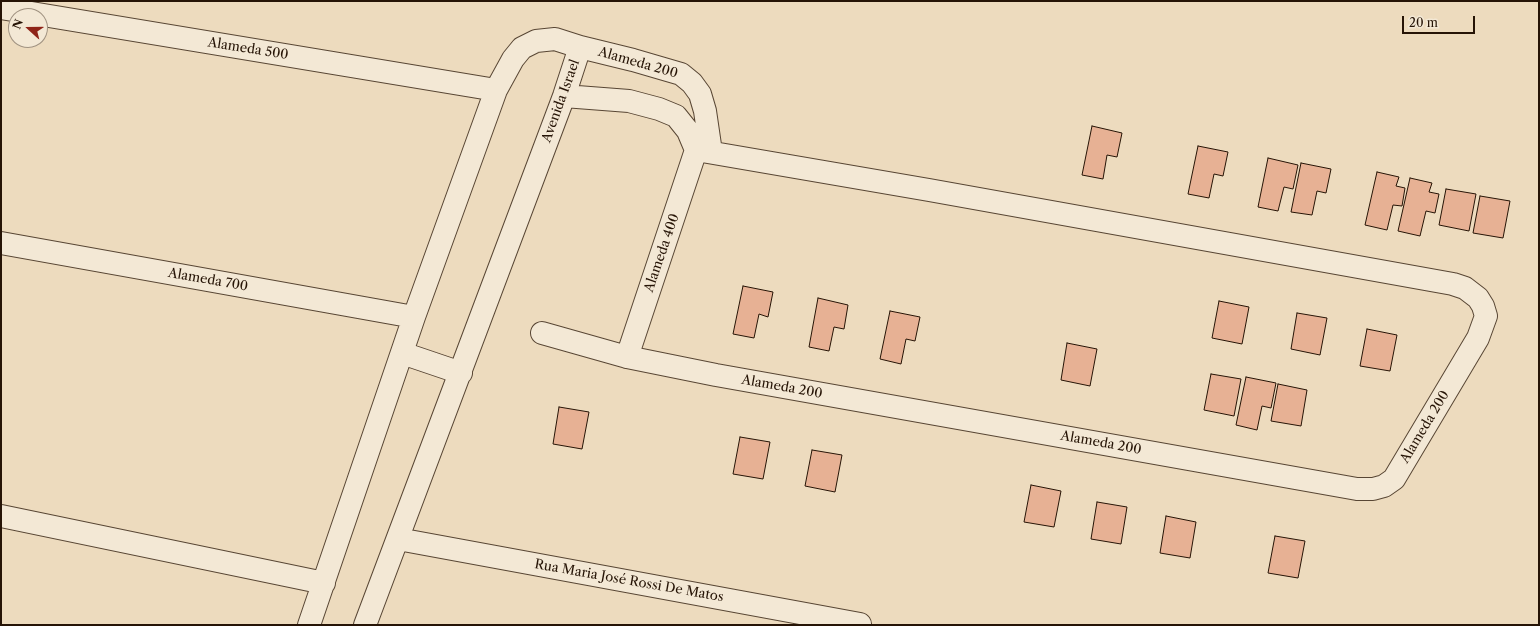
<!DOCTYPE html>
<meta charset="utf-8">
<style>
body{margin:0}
#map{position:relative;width:1540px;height:626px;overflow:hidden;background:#eddbbe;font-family:"Libre Caslon Text",serif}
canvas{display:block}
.frame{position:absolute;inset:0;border:2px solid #261406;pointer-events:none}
.north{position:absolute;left:8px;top:8px;width:40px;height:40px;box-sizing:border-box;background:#f3e8d5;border:1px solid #a19382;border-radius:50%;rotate:291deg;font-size:11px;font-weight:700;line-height:16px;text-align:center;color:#261406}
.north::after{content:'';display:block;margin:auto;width:14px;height:18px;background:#8f2418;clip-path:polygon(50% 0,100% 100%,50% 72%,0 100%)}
.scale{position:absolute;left:1402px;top:16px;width:73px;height:18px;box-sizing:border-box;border:2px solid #261406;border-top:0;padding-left:5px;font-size:12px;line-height:14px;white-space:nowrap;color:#261406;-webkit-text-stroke:3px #f3e8d5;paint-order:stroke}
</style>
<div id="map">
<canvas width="1540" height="626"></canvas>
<div class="frame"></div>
<div class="north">N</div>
<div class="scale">20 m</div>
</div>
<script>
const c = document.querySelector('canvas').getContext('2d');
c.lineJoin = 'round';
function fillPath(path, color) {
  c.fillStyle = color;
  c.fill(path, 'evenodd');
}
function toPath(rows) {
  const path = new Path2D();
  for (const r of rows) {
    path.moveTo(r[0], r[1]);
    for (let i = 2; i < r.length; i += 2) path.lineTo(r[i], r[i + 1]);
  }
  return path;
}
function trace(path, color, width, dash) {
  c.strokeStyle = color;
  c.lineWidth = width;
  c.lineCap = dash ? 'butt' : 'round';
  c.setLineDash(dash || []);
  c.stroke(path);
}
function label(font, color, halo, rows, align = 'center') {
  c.font = font + ' "Libre Caslon Text",serif';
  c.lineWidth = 3;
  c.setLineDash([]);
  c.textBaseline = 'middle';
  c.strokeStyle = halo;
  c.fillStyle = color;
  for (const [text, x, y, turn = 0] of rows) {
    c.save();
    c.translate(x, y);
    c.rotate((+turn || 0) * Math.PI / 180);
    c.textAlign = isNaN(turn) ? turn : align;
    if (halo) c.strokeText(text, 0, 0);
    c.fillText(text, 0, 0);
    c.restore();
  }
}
const building = toPath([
 [1092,126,1122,133,1117,157,1107,155,1103,179,1082,175,1092,126],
 [1198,146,1228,152,1223,176,1214,174,1209,198,1188,194,1198,146],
 [1268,158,1298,165,1293,189,1284,187,1278,211,1258,207,1268,158],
 [1301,163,1331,169,1326,193,1317,191,1312,215,1291,212,1301,163],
 [1377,172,1399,177,1396,186,1405,188,1402,206,1393,205,1387,230,1365,225,1377,172],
 [1410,178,1432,183,1429,192,1439,194,1435,213,1426,211,1420,236,1398,231,1410,178],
 [1446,189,1476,194,1469,231,1439,225,1446,189],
 [1480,196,1510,201,1503,238,1473,233,1480,196],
 [743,286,773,292,768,317,759,314,754,338,733,334,743,286],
 [818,298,848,305,844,329,834,327,829,351,809,347,818,298],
 [1219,301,1249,307,1242,344,1212,338,1219,301],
 [890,311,920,317,915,341,906,339,901,364,880,359,890,311],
 [1297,313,1327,318,1320,355,1291,349,1297,313],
 [1367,329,1397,335,1390,371,1360,366,1367,329],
 [1067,343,1097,349,1090,386,1061,380,1067,343],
 [1211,374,1241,379,1234,416,1204,410,1211,374],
 [1246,377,1276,383,1271,408,1262,406,1257,430,1236,425,1246,377],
 [1278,384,1307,390,1301,426,1271,421,1278,384],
 [559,407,589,412,582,449,553,444,559,407],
 [740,437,770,442,763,479,733,474,740,437],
 [812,450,842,455,835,492,805,486,812,450],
 [1031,485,1061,491,1054,527,1024,522,1031,485],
 [1097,502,1127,507,1121,544,1091,539,1097,502],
 [1166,516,1196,522,1190,558,1160,553,1166,516],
 [1275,536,1305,541,1298,578,1268,573,1275,536]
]);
const minor = toPath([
 [1,8,496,90],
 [580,47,633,60,681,74,692,83,700,94,705,111,711,152],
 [1,243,414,317],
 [542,333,627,357,716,375,1357,489,1373,489,1384,486,1394,479,1478,338,1486,316,1483,306,1478,298,1465,288,1453,284,929,190,696,150,688,131,676,116,659,109,629,101,564,96],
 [402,353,461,373],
 [627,357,696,150],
 [1,516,324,583],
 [398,539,860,624],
 [309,625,414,317,496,90,513,59,522,48,536,41,555,39,580,47,564,96,365,625]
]);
const streetNames = [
 ["Alameda 500",248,49,9],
 ["Alameda 200",638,63,16],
 ["Avenida Israel",561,101,-70],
 ["Alameda 400",662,253,-71],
 ["Alameda 700",208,280,10],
 ["Alameda 200",782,387,10],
 ["Alameda 200",1425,427,-59],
 ["Alameda 200",1101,443,10],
 ["Rua Maria José Rossi De Matos",629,581,10]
];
fillPath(building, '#e7b194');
trace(building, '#261406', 1);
trace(minor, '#584634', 24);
trace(minor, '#f3e8d5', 22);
label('13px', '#261406', '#f3e8d5', streetNames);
</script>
